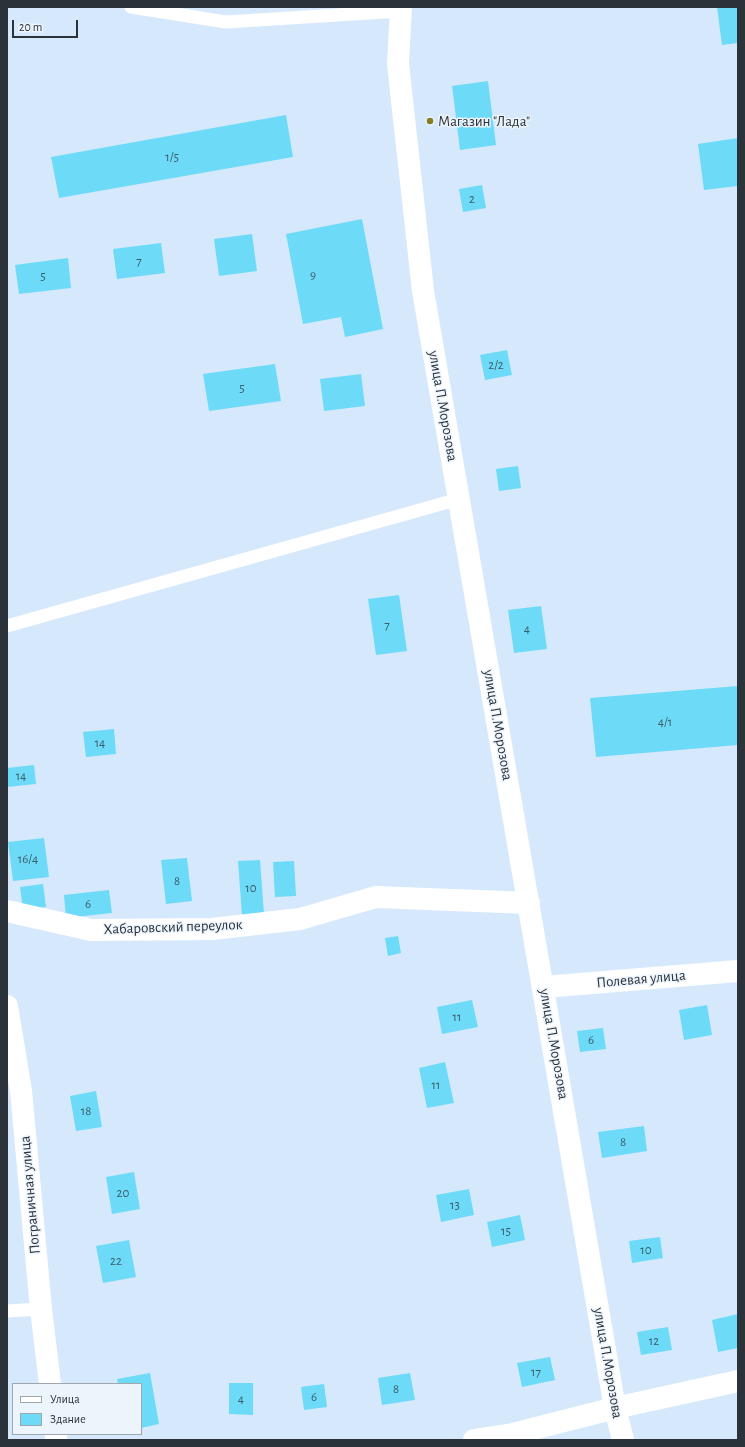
<!DOCTYPE html>
<meta charset="utf-8">
<style>
body{margin:0}
#map{position:relative;width:745px;height:1447px;overflow:hidden;background:#d6e9fc;font-family:"Alegreya Sans",sans-serif}
canvas{display:block}
.frame{position:absolute;inset:0;border:8px solid #2b3239;pointer-events:none}
.legend{position:absolute;left:12px;top:1383px;width:130px;height:52px;box-sizing:border-box;background:#edf5fc;border:1px solid #9fa7ae;margin:0;padding:5px 7px;list-style:none;font-size:12px;color:#2b3239}
.legend li{display:flex;align-items:center;gap:8px;height:20px}
.legend b{width:20px;border:1px solid #9fa7ae}
.scale{position:absolute;left:12px;top:20px;width:66px;height:18px;box-sizing:border-box;border:2px solid #2b3239;border-top:0;padding-left:5px;font-size:12px;line-height:14px;white-space:nowrap;color:#2b3239;-webkit-text-stroke:3px #edf5fc;paint-order:stroke}
</style>
<div id="map">
<canvas width="745" height="1447"></canvas>
<div class="frame"></div>
<ul class="legend">
<li><b style="height:5px;background:#fff"></b>Улица</li>
<li><b style="height:11px;background:#6ddaf8"></b>Здание</li>
</ul>
<div class="scale">20 m</div>
</div>
<script>
const c = document.querySelector('canvas').getContext('2d');
c.lineJoin = 'round';
function fillPath(path, color) {
  c.fillStyle = color;
  c.fill(path, 'evenodd');
}
function toPath(rows) {
  const path = new Path2D();
  for (const r of rows) {
    path.moveTo(r[0], r[1]);
    for (let i = 2; i < r.length; i += 2) path.lineTo(r[i], r[i + 1]);
  }
  return path;
}
function trace(path, color, width, dash) {
  c.strokeStyle = color;
  c.lineWidth = width;
  c.lineCap = dash ? 'butt' : 'round';
  c.setLineDash(dash || []);
  c.stroke(path);
}
function label(font, color, halo, rows, align = 'center') {
  c.font = font + ' "Alegreya Sans",sans-serif';
  c.lineWidth = 3;
  c.setLineDash([]);
  c.textBaseline = 'middle';
  c.strokeStyle = halo;
  c.fillStyle = color;
  for (const [text, x, y, turn = 0] of rows) {
    c.save();
    c.translate(x, y);
    c.rotate((+turn || 0) * Math.PI / 180);
    c.textAlign = isNaN(turn) ? turn : align;
    if (halo) c.strokeText(text, 0, 0);
    c.fillText(text, 0, 0);
    c.restore();
  }
}
const building = toPath([
 [717,7,738,7,738,43,722,45],
 [488,81,496,145,460,150,452,86],
 [286,115,293,157,59,198,51,157],
 [738,138,738,186,704,190,698,144],
 [482,185,486,208,463,212,459,189],
 [362,219,383,329,345,337,341,317,303,324,286,234],
 [252,234,257,271,219,276,214,239],
 [161,243,165,273,117,279,113,249],
 [68,258,71,288,19,294,15,265],
 [507,350,512,375,485,380,480,355],
 [275,364,281,401,209,411,203,374],
 [361,374,365,406,324,411,320,379],
 [518,466,521,488,499,491,496,469],
 [399,595,407,651,376,655,368,599],
 [541,606,547,649,514,653,508,610],
 [738,686,738,745,596,757,590,698],
 [114,729,116,754,86,757,83,732],
 [34,765,36,784,7,787,7,768],
 [44,838,49,877,13,881,8,842],
 [187,858,192,901,166,904,161,860],
 [260,860,264,914,242,916,238,861],
 [294,861,296,896,275,897,273,862],
 [43,884,46,907,23,910,20,887],
 [109,890,112,913,66,918,64,895],
 [398,936,401,953,388,956,385,938],
 [472,1000,478,1027,442,1034,437,1007],
 [707,1005,712,1035,684,1040,679,1010],
 [603,1028,606,1049,580,1052,577,1031],
 [445,1062,454,1103,427,1108,419,1068],
 [96,1091,102,1127,76,1131,70,1096],
 [644,1126,647,1151,602,1158,598,1132],
 [134,1172,140,1209,112,1214,106,1177],
 [469,1189,474,1215,441,1222,436,1195],
 [520,1215,525,1240,492,1247,487,1222],
 [660,1237,663,1258,632,1263,629,1241],
 [129,1240,136,1277,103,1283,96,1246],
 [738,1314,738,1348,718,1352,712,1320],
 [668,1327,672,1350,641,1355,637,1332],
 [550,1357,555,1380,522,1387,517,1363],
 [150,1373,159,1424,141,1428,141,1384,118,1384,117,1379],
 [410,1373,415,1400,382,1405,378,1378],
 [229,1383,253,1383,253,1415,229,1414],
 [324,1384,327,1407,304,1410,301,1387]
]);
const service = toPath([
 [131,7,226,22,401,11],
 [7,626,459,499],
 [7,1311,41,1309]
]);
const minor = toPath([
 [401,7,398,64,423,291,615,1408,623,1440],
 [7,911,91,930,212,929,300,919,376,897,529,903],
 [544,987,738,971],
 [7,1006,21,1091,41,1309,50,1384],
 [56,1434,56,1440],
 [474,1440,513,1434,615,1408,738,1381]
]);
const markers = [
 [430,121,4,"#877d23"]
];
const numberNames = [
 ["1/5",172,157],
 ["2",472,199],
 ["7",139,261],
 ["9",313,275],
 ["5",43,276],
 ["2/2",496,365],
 ["5",242,388],
 ["7",387,625],
 ["4",527,629],
 ["4/1",665,722],
 ["14",100,743],
 ["14",21,776],
 ["16/4",28,859],
 ["8",177,881],
 ["10",251,888],
 ["6",88,904],
 ["11",457,1017],
 ["6",591,1040],
 ["11",436,1085],
 ["18",86,1111],
 ["8",623,1142],
 ["20",123,1193],
 ["13",455,1205],
 ["15",506,1231],
 ["10",646,1250],
 ["22",116,1261],
 ["12",654,1341],
 ["17",536,1372],
 ["8",396,1389],
 ["6",314,1397],
 ["4",241,1399]
];
const poiNames = [
 ["Магазин \"Лада\"",438,121]
];
const streetNames = [
 ["улица П.Морозова",443,406,80],
 ["улица П.Морозова",498,725,80],
 ["Хабаровский переулок",173,927,-2],
 ["Полевая улица",641,979,-5],
 ["улица П.Морозова",554,1044,80],
 ["Пограничная улица",30,1195,-95],
 ["улица П.Морозова",608,1363,80]
];
fillPath(building, '#6ddaf8');
trace(service, '#fff', 13);
trace(minor, '#fff', 22);
for (const [x, y, r, color] of markers) {
  const dot = new Path2D();
  dot.arc(x, y, r, 0, 2 * Math.PI);
  c.fillStyle = color;
  c.fill(dot);
  trace(dot, '#edf5fc', 1.5);
}
label('13px', '#3c5c69', null, numberNames);
label('15px', '#2b3239', '#edf5fc', poiNames, 'left');
label('15px', '#2b3239', '#edf5fc', streetNames);
</script>
